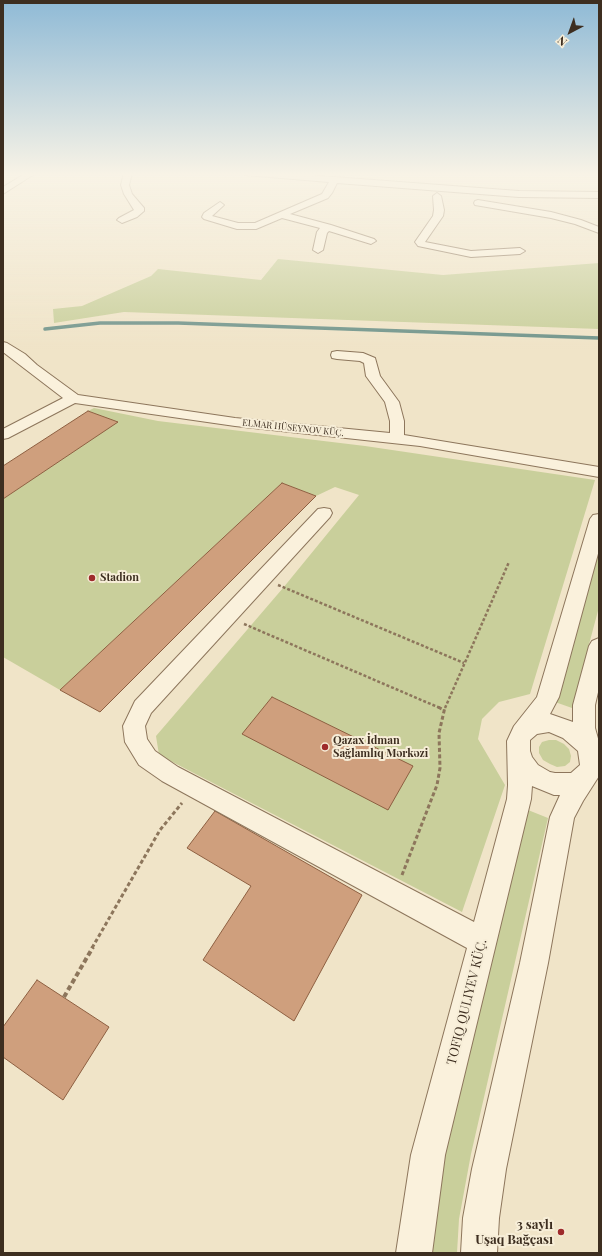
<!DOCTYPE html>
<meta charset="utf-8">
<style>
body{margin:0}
#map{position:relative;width:602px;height:1256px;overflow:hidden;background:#f0e4c8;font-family:"Playfair Display",serif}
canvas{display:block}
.frame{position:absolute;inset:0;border:4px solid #3d2e20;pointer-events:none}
.north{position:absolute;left:550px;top:12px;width:40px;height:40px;-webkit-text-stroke:3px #f7eed8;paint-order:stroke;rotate:221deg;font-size:11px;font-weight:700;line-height:16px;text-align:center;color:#3d2e20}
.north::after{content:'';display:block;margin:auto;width:14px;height:18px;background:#3d2e20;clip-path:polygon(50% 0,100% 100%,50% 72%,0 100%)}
</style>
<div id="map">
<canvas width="602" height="1256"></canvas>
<div class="frame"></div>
<div class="north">N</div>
</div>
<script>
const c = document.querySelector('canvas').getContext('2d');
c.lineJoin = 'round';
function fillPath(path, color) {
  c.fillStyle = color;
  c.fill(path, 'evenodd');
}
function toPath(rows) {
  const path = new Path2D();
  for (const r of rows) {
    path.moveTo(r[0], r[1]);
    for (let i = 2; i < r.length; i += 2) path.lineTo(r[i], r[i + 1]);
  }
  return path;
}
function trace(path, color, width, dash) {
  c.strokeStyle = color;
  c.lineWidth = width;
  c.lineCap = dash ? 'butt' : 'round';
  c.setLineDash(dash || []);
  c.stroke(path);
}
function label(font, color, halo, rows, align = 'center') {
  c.font = font + ' "Playfair Display",serif';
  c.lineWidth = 4;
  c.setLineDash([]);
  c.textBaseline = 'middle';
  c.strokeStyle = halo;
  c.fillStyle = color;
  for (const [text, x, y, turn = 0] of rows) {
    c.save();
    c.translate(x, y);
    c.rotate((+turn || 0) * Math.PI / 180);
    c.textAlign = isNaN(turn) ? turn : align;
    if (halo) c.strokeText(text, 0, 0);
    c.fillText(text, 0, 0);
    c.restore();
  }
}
const green = toPath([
 [278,259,443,275,599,263,599,329,124,312,54,323,53,309,82,306,151,276,158,269,261,280],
 [94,408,158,421,365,446,595,480,530,694,499,702,482,719,478,739,505,785,462,912,159,755,156,736,283,588,359,495,335,487,316,496,282,483,60,690,3,657,3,499,117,422,88,411],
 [599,552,599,607,572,708,555,702],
 [549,740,556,740,564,744,569,749,571,756,570,762,565,766,557,767,550,764,543,760,539,753,539,747,542,742],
 [528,810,548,818,471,1154,459,1219,457,1253,430,1253,446,1150]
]);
const stream = toPath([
 [45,329,100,323,178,323,599,338]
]);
const building = toPath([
 [88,411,118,422,3,499,3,466,88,411],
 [282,483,316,496,100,712,60,690,282,483],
 [272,697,413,766,388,810,242,734,272,697],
 [215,811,362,895,294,1021,203,960,251,886,187,848,215,811],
 [37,980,109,1027,63,1100,3,1057,3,1027,37,980]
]);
const pathFar2 = toPath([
 [278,585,464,663],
 [244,624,440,708],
 [445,708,509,562]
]);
const pathFar1 = toPath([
 [438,707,444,710],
 [402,875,437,785,440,768,439,733,445,707],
 [92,948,160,830,182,803]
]);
const path = toPath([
 [64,997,93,947]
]);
const minor = toPath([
 [26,173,36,173,3,194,3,187,26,173],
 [124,173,132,173,129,185,132,194,144,208,144,211,137,217,122,223,117,220,119,218,134,210,124,194,121,185,124,173],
 [241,173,281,173,334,177,519,191,599,192,599,198,519,197,337,183,332,193,328,198,290,214,331,225,374,239,376,241,371,244,329,231,327,233,323,250,318,253,313,250,317,232,320,228,282,218,256,229,237,229,204,219,202,217,204,213,220,202,224,205,212,216,238,223,255,223,322,194,329,182,245,175,241,173],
 [437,193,441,196,444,210,443,216,425,242,471,251,520,248,525,251,520,254,471,257,418,246,415,242,433,216,434,210,433,196,437,193],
 [478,200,551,212,581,220,599,227,599,233,575,224,551,218,475,205,474,203,475,201,478,200],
 [3,342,7,343,25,354,37,365,78,395,235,418,390,433,390,421,385,402,366,376,364,363,360,361,337,359,332,358,331,355,332,352,337,351,363,353,375,358,380,376,399,402,404,421,404,435,599,467,599,477,420,446,235,426,75,403,8,438,3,439,3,429,63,398,3,352,3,342],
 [324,508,330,509,332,513,330,517,151,713,145,726,147,739,155,751,178,767,474,922,507,799,508,785,507,741,514,726,537,697,590,519,593,515,599,514,599,550,559,697,550,714,573,722,573,705,589,646,592,641,599,638,599,688,595,705,595,728,599,742,599,776,583,801,574,818,548,963,506,1169,499,1218,497,1253,461,1253,463,1218,472,1169,520,963,550,817,560,795,554,795,532,786,531,799,445,1155,432,1253,396,1253,411,1155,467,948,162,781,139,765,125,742,123,726,135,701,318,509,324,508],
 [549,732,563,738,578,751,580,765,571,773,555,773,550,772,538,765,532,757,530,751,530,740,537,734,549,732]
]);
const markers = [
 [92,578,4,"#9e2a2b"],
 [325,747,4,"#9e2a2b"],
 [561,1232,4,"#9e2a2b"]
];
const farStreetnames = [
 ["ELMAR HÜSEYNOV KÜÇ.",293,428,6]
];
const poiNames = [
 ["Stadion",100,578],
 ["Qazax İdman",333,741],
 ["Sağlamlıq Mərkəzi",333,754]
];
const nearStreetnames = [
 ["TOFIQ QULIYEV KÜÇ.",467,1002,-76]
];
const nearPoinames = [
 ["3 saylı",553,1225],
 ["Uşaq Bağçası",553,1240]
];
fillPath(green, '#c9cf9b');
trace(stream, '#6f938a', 3.5);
fillPath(building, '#cf9f7d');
trace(building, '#8d5f41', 1);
trace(minor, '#8d765c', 2);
trace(pathFar2, '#8d765c', 2.5, [3, 2]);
trace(pathFar1, '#8d765c', 3, [4, 2.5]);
trace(path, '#8d765c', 4, [5, 3]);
fillPath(minor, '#faf1dc');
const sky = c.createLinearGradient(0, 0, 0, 349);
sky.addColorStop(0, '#8fbad6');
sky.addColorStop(0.5, '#f8f3e6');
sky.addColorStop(1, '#f8f3e600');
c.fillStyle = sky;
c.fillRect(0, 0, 602, 349);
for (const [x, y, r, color] of markers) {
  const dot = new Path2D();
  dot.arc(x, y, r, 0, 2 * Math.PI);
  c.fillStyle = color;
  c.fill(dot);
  trace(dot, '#f7eed8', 1.5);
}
label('9px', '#3d2e20', '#f7eed8', farStreetnames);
label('bold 11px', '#3d2e20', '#f7eed8', poiNames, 'left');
label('13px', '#3d2e20', '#f7eed8', nearStreetnames);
label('bold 13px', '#3d2e20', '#f7eed8', nearPoinames, 'right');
</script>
